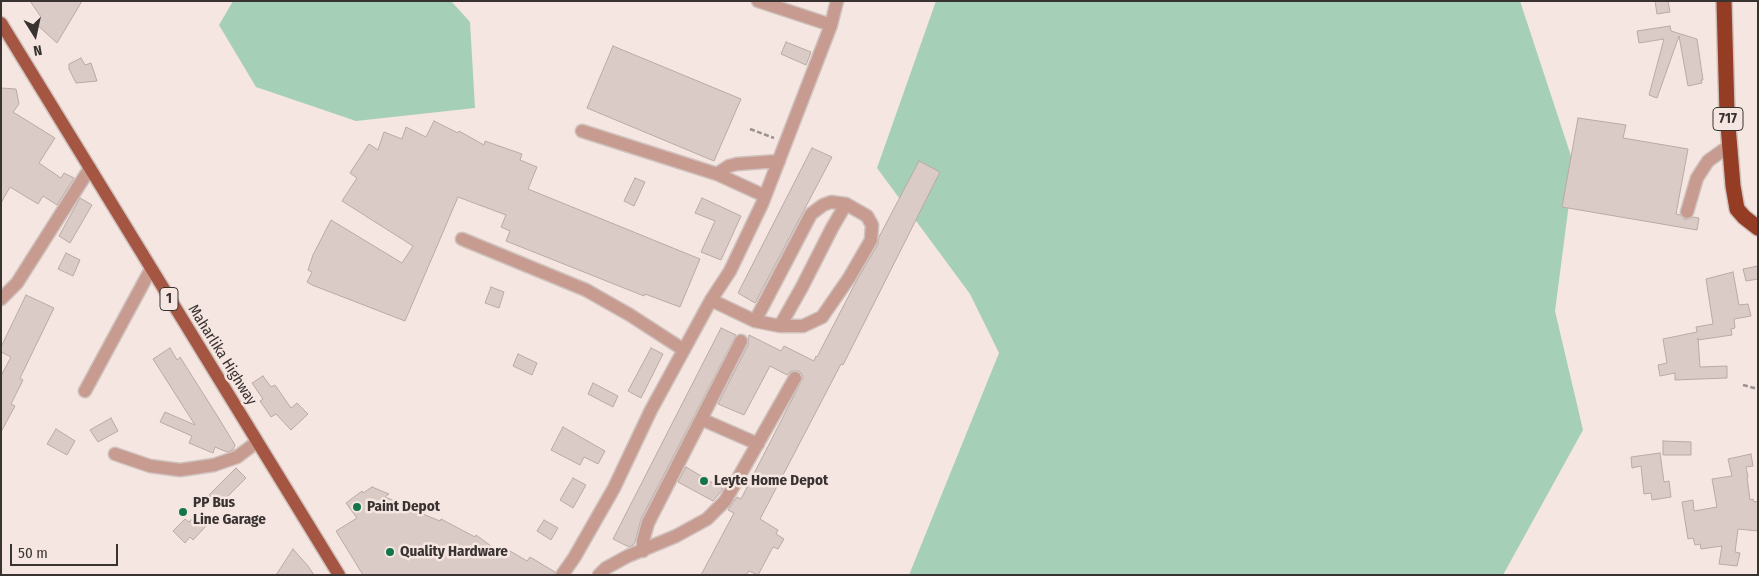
<!DOCTYPE html>
<style>
body{margin:0}
#map{position:relative;width:1759px;height:576px;overflow:hidden;background:#f5e6e1;font-family:"Fira Sans Condensed",sans-serif}
canvas{display:block}
.frame{position:absolute;inset:0;border:2px solid #383230;pointer-events:none}
.north{position:absolute;left:10px;top:10px;width:50px;height:50px;-webkit-text-stroke:4px #f5e6e1;paint-order:stroke;rotate:170deg;font-size:14px;font-weight:700;line-height:20px;text-align:center;color:#383230}
.north::after{content:'';display:block;margin:auto;width:18px;height:22px;background:#383230;clip-path:polygon(50% 0,100% 100%,50% 72%,0 100%)}
.scale{position:absolute;left:10px;top:544px;width:108px;height:22px;box-sizing:border-box;border:2px solid #383230;border-top:0;padding-left:6px;font-size:15px;line-height:18px;white-space:nowrap;color:#383230;-webkit-text-stroke:4px #f5e6e1;paint-order:stroke}
</style>
<div id="map">
<canvas width="1759" height="576"></canvas>
<div class="frame"></div>
<div class="north">N</div>
<div class="scale">50 m</div>
</div>
<script>
const c = document.querySelector('canvas').getContext('2d');
c.lineJoin = 'round';
function fillPath(path, color) {
  c.fillStyle = color;
  c.fill(path, 'evenodd');
}
function toPath(rows) {
  const path = new Path2D();
  for (const r of rows) {
    path.moveTo(r[0], r[1]);
    for (let i = 2; i < r.length; i += 2) path.lineTo(r[i], r[i + 1]);
  }
  return path;
}
function trace(path, color, width, dash) {
  c.strokeStyle = color;
  c.lineWidth = width;
  c.lineCap = dash ? 'butt' : 'round';
  c.setLineDash(dash || []);
  c.stroke(path);
}
function label(font, color, halo, rows, align = 'center') {
  c.font = font + ' "Fira Sans Condensed",sans-serif';
  c.lineWidth = 5;
  c.setLineDash([]);
  c.textBaseline = 'middle';
  c.strokeStyle = halo;
  c.fillStyle = color;
  for (const [text, x, y, turn = 0] of rows) {
    c.save();
    c.translate(x, y);
    c.rotate((+turn || 0) * Math.PI / 180);
    c.textAlign = isNaN(turn) ? turn : align;
    if (halo) c.strokeText(text, 0, 0);
    c.fillText(text, 0, 0);
    c.restore();
  }
}
const green = toPath([
 [233,1,451,1,470,22,475,108,356,121,256,87,219,25],
 [936,1,1520,1,1574,165,1555,311,1583,430,1503,575,909,575,999,353,970,294,877,168]
]);
const building = toPath([
 [30,1,82,1,57,43,35,23,41,17,30,1],
 [1655,1,1668,1,1670,12,1657,14,1655,1],
 [1670,26,1671,31,1697,39,1703,80,1701,80,1702,83,1688,86,1679,36,1657,98,1649,95,1664,39,1639,43,1637,31,1670,26],
 [786,42,811,52,806,65,781,54,786,42],
 [613,46,741,99,714,161,587,108,613,46],
 [81,58,85,65,91,63,97,81,76,83,69,69,69,64,81,58],
 [1,88,16,89,19,104,13,112,55,138,39,163,61,178,64,173,74,178,57,205,43,196,38,204,10,187,1,203,1,88],
 [1578,118,1626,125,1623,138,1688,149,1676,214,1680,215,1685,220,1693,217,1699,218,1697,230,1562,207,1578,118],
 [434,121,458,133,459,131,484,145,485,141,522,154,520,160,537,167,528,189,700,259,680,307,645,294,644,296,506,241,510,231,501,227,506,215,458,197,405,321,312,285,307,282,312,272,308,270,313,255,331,220,402,263,413,246,342,201,357,178,350,173,369,144,378,150,384,132,402,139,406,127,426,137,434,121],
 [812,148,832,157,755,303,738,293,812,148],
 [919,161,940,172,843,365,841,364,760,519,778,530,776,534,784,539,778,549,773,547,758,575,749,571,746,575,701,575,734,513,728,510,737,497,741,499,803,378,802,374,799,371,791,371,787,375,770,366,744,415,718,404,748,345,749,335,781,351,784,346,814,361,816,356,817,357,858,278,878,244,879,237,919,161],
 [635,178,645,182,634,206,624,201,635,178],
 [80,198,92,205,70,243,59,236,80,198],
 [702,198,741,216,721,260,701,252,715,221,695,213,702,198],
 [66,253,80,260,73,276,58,269,66,253],
 [1758,266,1758,279,1746,281,1743,269,1758,266],
 [1733,272,1739,305,1748,304,1751,316,1734,319,1735,328,1731,329,1732,335,1698,340,1698,338,1700,367,1727,366,1727,378,1675,380,1675,373,1660,376,1658,365,1667,363,1663,339,1697,332,1696,327,1713,324,1706,279,1733,272],
 [491,287,504,292,499,308,485,303,491,287],
 [26,295,54,308,20,378,23,380,11,404,15,406,1,432,1,376,11,357,1,352,1,347,26,295],
 [721,328,736,335,641,519,635,542,633,545,629,547,613,539,721,328],
 [170,348,177,360,180,357,218,417,235,445,233,450,227,452,215,447,213,453,189,443,192,436,160,422,165,412,195,425,153,359,170,348],
 [651,348,663,354,641,398,628,391,651,348],
 [518,354,537,363,532,375,513,366,518,354],
 [263,376,271,387,275,385,291,408,297,403,308,414,291,430,276,414,271,417,260,401,263,399,252,383,263,376],
 [593,383,618,396,613,407,588,394,593,383],
 [111,418,118,431,98,442,90,430,111,418],
 [563,427,605,451,598,464,584,457,580,465,551,450,563,427],
 [56,429,75,441,67,455,47,444,56,429],
 [1663,441,1691,442,1691,455,1663,455,1663,441],
 [1660,453,1664,482,1669,481,1671,497,1652,500,1651,493,1644,494,1641,466,1632,468,1631,457,1660,453],
 [1751,454,1753,466,1746,467,1748,477,1747,477,1750,500,1753,499,1754,502,1758,501,1758,531,1738,529,1735,552,1740,553,1737,566,1719,564,1722,546,1701,549,1700,544,1695,545,1693,538,1688,539,1682,502,1693,500,1694,511,1717,507,1712,479,1732,476,1728,459,1751,454],
 [686,467,723,489,713,501,678,482,686,467],
 [236,468,246,478,219,505,209,495,236,468],
 [573,478,586,485,573,508,560,500,573,478],
 [372,487,389,494,385,497,410,507,408,508,440,521,441,519,475,537,476,535,502,554,505,548,527,561,530,557,555,572,554,575,363,575,336,531,357,518,346,503,362,491,363,493,372,487],
 [195,515,206,526,193,540,190,537,185,543,173,531,185,519,189,522,195,515],
 [544,520,558,528,551,540,537,531,544,520],
 [293,549,308,566,314,575,276,575,293,549]
]);
const path = toPath([
 [750,129,774,138],
 [1743,385,1758,389]
]);
const minor = toPath([
 [758,1,831,25],
 [582,131,717,174,765,196],
 [717,174,729,166,737,164,779,161],
 [1687,212,1697,178,1708,161,1729,146],
 [462,239,586,290,630,315,684,350],
 [1,299,17,283,90,168],
 [711,300,755,321,780,326,803,326,822,317,849,278,871,240,872,225,867,216,846,204,832,228,802,287,780,326],
 [755,321,811,214,823,205,831,202,846,204],
 [85,391,151,269],
 [701,419,758,444],
 [115,454,150,466,180,470,214,465,237,457,257,442],
 [643,551,643,541,648,523,741,341],
 [562,575,574,558,614,488,651,410,711,300,730,271,762,204,831,25,837,1],
 [599,575,606,568,628,556,676,536,707,519,725,501,795,378]
]);
const major = toPath([
 [1,23,339,575]
]);
const highway = toPath([
 [1724,1,1727,113,1733,186,1737,209,1744,217,1758,228]
]);
const markers = [
 [704,481,5,"#14754c"],
 [357,507,5,"#14754c"],
 [183,512,5,"#14754c"],
 [390,552,5,"#14754c"]
];
const shields = [
 [1728,119,30],
 [169,299,18]
];
const shieldNames = [
 ["717",1728,119],
 ["1",169,299]
];
const streetNames = [
 ["Maharlika Highway",222,355,58]
];
const poiNames = [
 ["Leyte Home Depot",714,481],
 ["PP Bus",193,503],
 ["Line Garage",193,520],
 ["Paint Depot",367,507],
 ["Quality Hardware",400,552]
];
fillPath(green, '#a6cfb7');
fillPath(building, '#dbcbc7');
trace(building, '#b9aaa6', 1);
trace(minor, '#cfc2be', 15);
trace(major, '#cfc2be', 15);
trace(highway, '#cfc2be', 18);
trace(path, '#9b918d', 2.5, [5, 2.5]);
trace(minor, '#c79b8f', 12);
trace(major, '#a45643', 12);
trace(highway, '#953c25', 15);
for (const [x, y, r, color] of markers) {
  const dot = new Path2D();
  dot.arc(x, y, r, 0, 2 * Math.PI);
  c.fillStyle = color;
  c.fill(dot);
  trace(dot, '#f5e6e1', 2);
}
for (const [x, y, w] of shields) {
  const box = new Path2D();
  box.roundRect(x - w / 2, y - 11.5, w, 23, 4);
  c.fillStyle = '#f5e6e1';
  c.fill(box);
  trace(box, '#383230', 1);
}
label('bold 14px', '#383230', null, shieldNames);
label('15px', '#383230', '#f5e6e1', streetNames);
label('bold 15px', '#383230', '#f5e6e1', poiNames, 'left');
</script>
